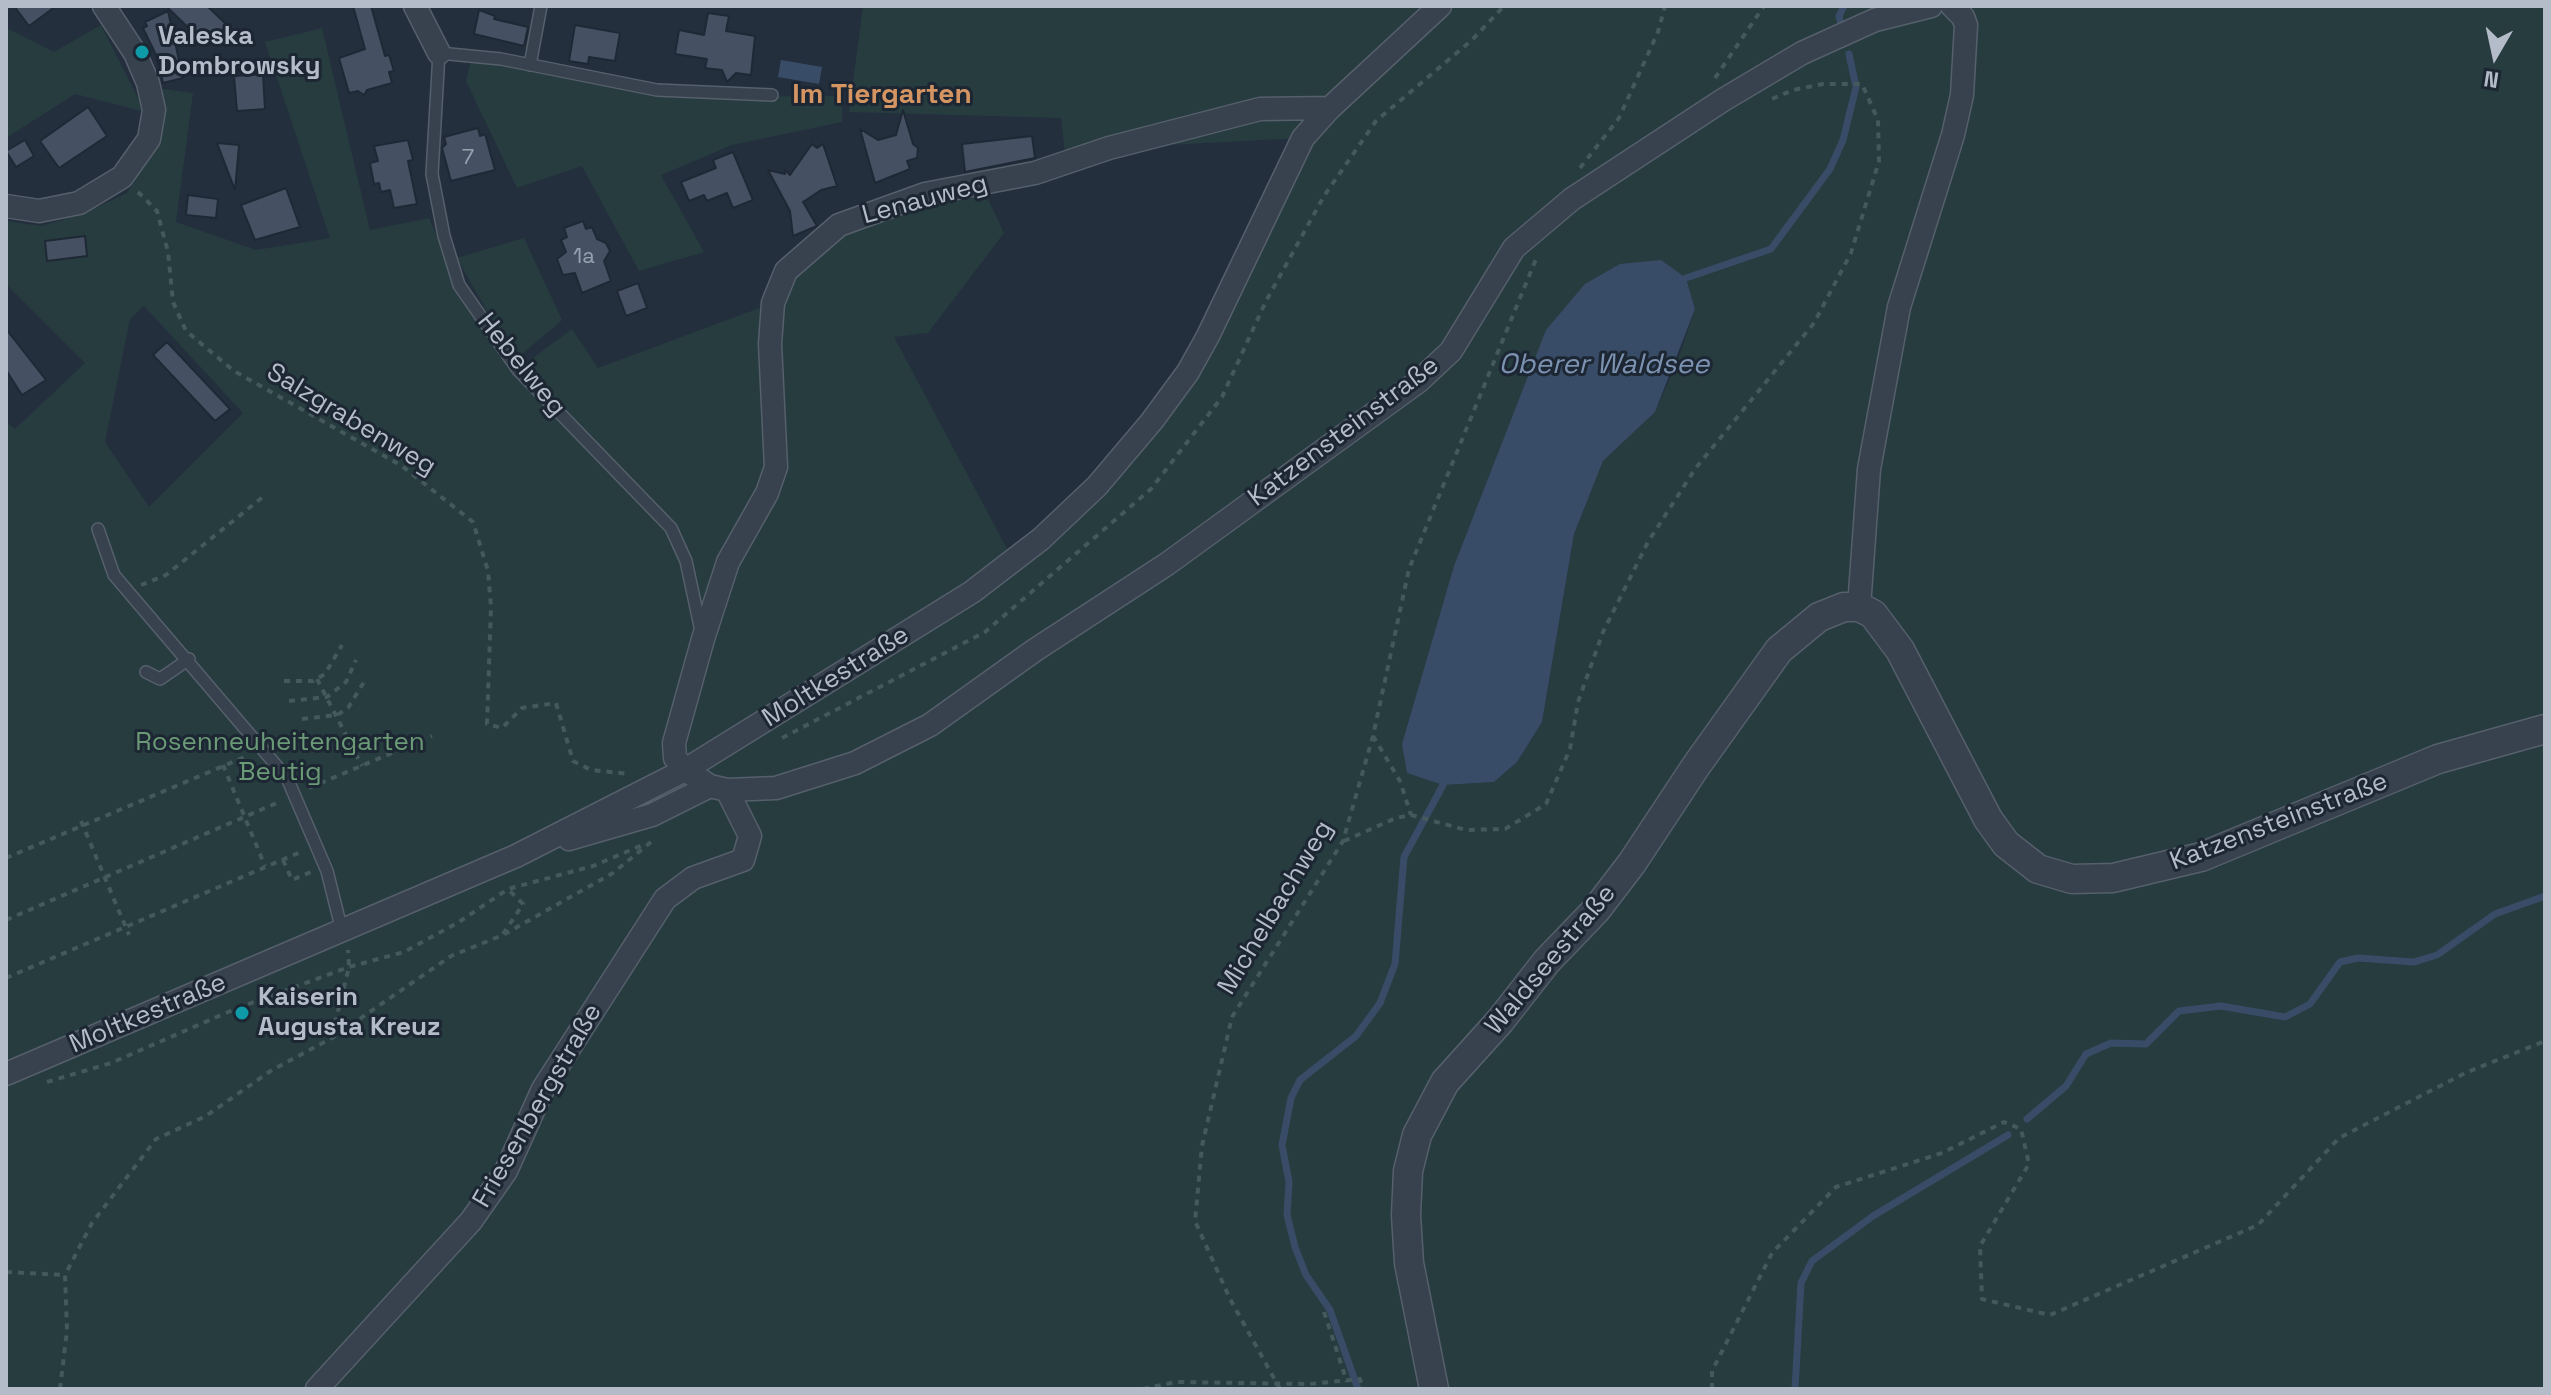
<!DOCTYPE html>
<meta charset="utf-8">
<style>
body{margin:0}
#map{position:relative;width:2551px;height:1395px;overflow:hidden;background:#242f3e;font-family:"Space Grotesk",sans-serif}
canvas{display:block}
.frame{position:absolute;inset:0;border:8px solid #b4bcc9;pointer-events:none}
.north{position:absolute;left:2455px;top:16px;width:80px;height:80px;-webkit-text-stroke:6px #1d2633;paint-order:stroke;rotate:189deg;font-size:22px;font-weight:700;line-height:32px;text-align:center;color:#b4bcc9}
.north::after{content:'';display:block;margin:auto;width:28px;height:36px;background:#b4bcc9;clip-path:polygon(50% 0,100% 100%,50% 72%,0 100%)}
</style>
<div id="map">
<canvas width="2551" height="1395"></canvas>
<div class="frame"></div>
<div class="north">N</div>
</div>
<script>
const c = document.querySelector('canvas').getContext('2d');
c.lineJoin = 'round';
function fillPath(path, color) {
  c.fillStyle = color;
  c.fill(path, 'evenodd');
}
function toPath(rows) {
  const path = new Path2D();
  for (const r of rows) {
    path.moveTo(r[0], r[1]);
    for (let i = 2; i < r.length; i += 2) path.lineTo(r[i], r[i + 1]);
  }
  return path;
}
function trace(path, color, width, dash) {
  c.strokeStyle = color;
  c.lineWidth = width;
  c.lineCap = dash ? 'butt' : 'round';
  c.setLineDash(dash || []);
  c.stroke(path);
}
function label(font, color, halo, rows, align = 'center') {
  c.font = font + ' "Space Grotesk",sans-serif';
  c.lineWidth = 6;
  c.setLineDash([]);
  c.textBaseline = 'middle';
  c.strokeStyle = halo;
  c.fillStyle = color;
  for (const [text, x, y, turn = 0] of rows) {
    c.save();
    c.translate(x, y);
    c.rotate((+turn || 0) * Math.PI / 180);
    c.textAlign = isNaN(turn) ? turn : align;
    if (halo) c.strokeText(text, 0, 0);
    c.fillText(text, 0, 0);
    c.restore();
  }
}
const green = toPath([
 [863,6,2545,6,2545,1389,6,1389,6,422,15,429,85,363,6,284,6,221,41,226,83,214,127,193,148,160,159,125,155,88,193,93,176,222,256,250,330,238,265,42,322,28,370,230,429,218,459,285,518,369,572,329,598,368,773,303,839,225,981,184,1004,233,928,333,894,337,1013,560,1152,421,1302,138,1109,148,1066,163,1061,118,849,112],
 [1686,278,1695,309,1677,362,1655,412,1603,461,1574,534,1542,722,1517,762,1494,782,1443,785,1430,655,1454,566],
 [144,306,243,413,149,507,105,442,130,319],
 [685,770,709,785,522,853],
 [101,25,145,112,75,94,6,138,6,28,54,52],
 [471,60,660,97,842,96,842,122,732,145,661,175,704,252,639,271,582,166,517,188,466,81],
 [524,238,562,320,521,355,498,331,457,258]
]);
const water = toPath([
 [781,60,822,67,819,84,778,77],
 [1661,260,1686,278,1695,309,1655,412,1603,461,1574,534,1542,722,1517,762,1494,782,1443,785,1407,773,1402,744,1454,566,1546,330,1585,284,1620,264]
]);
const stream = toPath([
 [1841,24,1839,16,1844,6],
 [1686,278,1771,249,1830,169,1843,140,1856,87,1849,54],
 [2027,1119,2066,1086,2086,1054,2111,1043,2146,1044,2179,1011,2221,1006,2285,1017,2310,1004,2340,962,2358,958,2414,962,2437,955,2495,914,2545,896],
 [1358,1389,1330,1310,1306,1275,1295,1247,1287,1215,1289,1182,1282,1145,1291,1098,1300,1080,1356,1036,1380,1003,1395,964,1404,857,1443,785],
 [1795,1389,1801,1283,1812,1261,1873,1216,2008,1135]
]);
const building = toPath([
 [14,6,56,6,29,26,14,6],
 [166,6,207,6,227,25,207,46,166,6],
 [353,6,371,6,385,56,389,55,394,71,389,72,392,83,367,90,364,95,358,91,349,93,339,58,365,49,353,6],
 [479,10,495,16,494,19,528,27,524,46,474,34,479,10],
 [168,11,183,78,163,83,157,57,143,28,147,26,145,22,168,11],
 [708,13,729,16,726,31,755,36,751,75,736,73,727,82,722,70,705,68,707,59,675,54,679,30,704,35,708,13],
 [575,25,620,33,615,61,589,57,588,64,569,61,575,25],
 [263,74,265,109,237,111,234,76,263,74],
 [88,107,107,136,59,168,40,141,88,107],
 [903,110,913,144,918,148,917,158,907,161,910,169,875,183,860,129,878,140,896,135,903,110],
 [478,128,480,136,485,134,495,170,451,181,442,148,446,144,444,137,478,128],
 [1032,136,1035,158,965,172,962,144,1032,136],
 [25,140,34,156,16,167,6,151,25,140],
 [408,140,413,160,408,161,417,204,394,208,390,190,381,192,379,183,374,184,370,163,378,161,374,146,408,140],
 [217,143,239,145,235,190,217,143],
 [812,144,817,148,823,144,837,186,821,190,803,202,817,226,793,236,790,211,768,170,785,174,785,170,790,175,812,144],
 [733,152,753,200,733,208,727,193,707,201,704,195,689,201,681,182,716,168,713,160,733,152],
 [286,188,300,227,255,240,241,205,286,188],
 [188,195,218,199,216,218,186,215,188,195],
 [583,221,586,229,592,227,597,239,606,243,610,251,604,261,611,281,582,293,575,273,563,275,557,259,566,252,561,240,567,237,564,228,583,221],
 [85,236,87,256,47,261,45,241,85,236],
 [638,283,647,308,626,316,617,291,638,283],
 [6,329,46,380,22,395,6,370,6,329],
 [167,342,230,409,215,421,153,355,167,342]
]);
const path = toPath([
 [1715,78,1764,6],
 [1580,168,1619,118,1658,32,1665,6],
 [138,192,157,211,168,252,173,302,186,331,234,371,402,466,473,522,488,571,491,607,487,724,502,728,522,708,556,703,573,761,591,770,630,774],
 [141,585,166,575,264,496],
 [317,679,362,766],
 [284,681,313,681,325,674,342,645],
 [289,701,327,697,346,682,356,660],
 [302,719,337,715,348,708,364,682],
 [1373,736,1400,781,1411,815],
 [782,738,985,632,1151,489,1222,397,1266,301,1324,196,1376,121,1472,40,1504,6],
 [223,765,265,866],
 [309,788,432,736],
 [81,821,129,935],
 [1344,841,1396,818,1411,815,1466,830,1505,829,1546,804,1570,749,1578,702,1603,632,1648,542,1695,469,1814,323,1851,253,1879,161,1878,120,1862,84,1823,84,1793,90,1767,101],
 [6,858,247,756],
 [283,860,292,880,311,872],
 [6,920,279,802],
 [503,934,523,904,508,889],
 [6,978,303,851],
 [332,1035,349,967,348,950],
 [47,1082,111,1063,235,1009,349,967,404,952,459,922,508,889,593,866,645,844],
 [6,1272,65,1275],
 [1324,1312,1347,1382],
 [60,1389,67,1330,65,1275,92,1223,156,1139,206,1116,272,1070,332,1038,451,956,503,935,613,873,651,842,652,837],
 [1143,1389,1176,1382,1310,1384,1360,1379,1363,1389],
 [1280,1389,1230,1299,1195,1221,1202,1146,1232,1017,1343,841,1373,736,1409,569,1536,259],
 [1712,1389,1712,1371,1772,1253,1836,1187,1942,1153,2004,1122,2021,1129,2029,1164,1980,1246,1982,1299,2050,1315,2258,1225,2339,1138,2465,1073,2545,1041]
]);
const service = toPath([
 [530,65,541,6],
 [98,529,114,575,287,778,327,871,342,931],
 [701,631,686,561,671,528,518,370,459,285,444,236,432,174,439,53,501,59,657,90,772,95],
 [146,672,160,679,189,659]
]);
const minor = toPath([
 [415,6,439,53],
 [1330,108,1260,109,1109,148,1035,173,925,194,839,225,786,271,773,303,770,344,776,467,767,493,728,562,703,639,674,743,675,758,685,770,710,786,727,790,776,788,855,763,930,725,1035,650,1167,564,1419,381,1451,351,1514,248,1572,199,1723,100,1802,53,1875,20,1931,6],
 [6,206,39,211,79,203,122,177,149,139,154,110,148,83,135,53,104,6],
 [1859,607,1869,469,1899,307,1953,135,1962,95,1966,25,1963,17,1952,6],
 [569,839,652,815,710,786],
 [6,1074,516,856,685,770,972,592,1041,539,1097,486,1152,421,1188,372,1208,336,1303,138,1330,108,1440,6],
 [317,1389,471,1221,506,1171,543,1089,665,899,693,878,743,860,750,836,727,790]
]);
const tertiary = toPath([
 [1434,1389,1409,1263,1406,1215,1408,1171,1417,1135,1445,1082,1500,1021,1547,961,1596,910,1632,863,1696,766,1779,650,1819,617,1844,607,1859,607,1873,614,1900,650,1988,819,2006,844,2038,869,2072,879,2113,878,2201,857,2438,759,2545,729]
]);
const markers = [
 [142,52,8,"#0f9aa8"],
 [242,1013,8,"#0f9aa8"]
];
const numberNames = [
 ["7",468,158],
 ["1a",584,257]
];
const poiNames = [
 ["Valeska",158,37],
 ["Dombrowsky",158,67],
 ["Kaiserin",258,998],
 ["Augusta Kreuz",258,1028]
];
const streetNames = [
 ["Lenauweg",925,200,-15],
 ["Hebelweg",521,365,51],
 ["Salzgrabenweg",351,420,31],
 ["Katzensteinstraße",1344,432,-37],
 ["Moltkestraße",836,677,-32],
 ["Katzensteinstraße",2279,822,-21],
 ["Michelbachweg",1276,908,-59],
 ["Waldseestraße",1551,960,-50],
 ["Moltkestraße",148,1014,-23],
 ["Friesenbergstraße",538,1106,-60]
];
const parkNames = [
 ["Rosenneuheitengarten",280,743],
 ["Beutig",280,773]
];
const neighbourhoodNames = [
 ["Im Tiergarten",882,95]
];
const waterNames = [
 ["Oberer Waldsee",1604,365]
];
fillPath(green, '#263c3f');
fillPath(water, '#394c67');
trace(stream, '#394c67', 7);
fillPath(building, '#455162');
trace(building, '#1f2835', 2);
trace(service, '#565f6c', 14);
trace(minor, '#565f6c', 25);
trace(tertiary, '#565f6c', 31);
trace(path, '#44595c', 4, [6, 6]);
trace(service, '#38414e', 11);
trace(minor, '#38414e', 22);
trace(tertiary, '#38414e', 28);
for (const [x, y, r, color] of markers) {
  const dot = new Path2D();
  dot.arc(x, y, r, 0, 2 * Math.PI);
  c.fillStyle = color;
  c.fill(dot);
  trace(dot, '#1d2633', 3);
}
label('22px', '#98a1af', null, numberNames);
label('bold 26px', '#b4bcc9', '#1d2633', poiNames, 'left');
label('26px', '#b4bcc9', '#1d2633', streetNames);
label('26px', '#6b9a76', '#1d2633', parkNames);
label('bold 28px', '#d59563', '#1d2633', neighbourhoodNames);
label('italic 28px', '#7c92b1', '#1d2633', waterNames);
</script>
